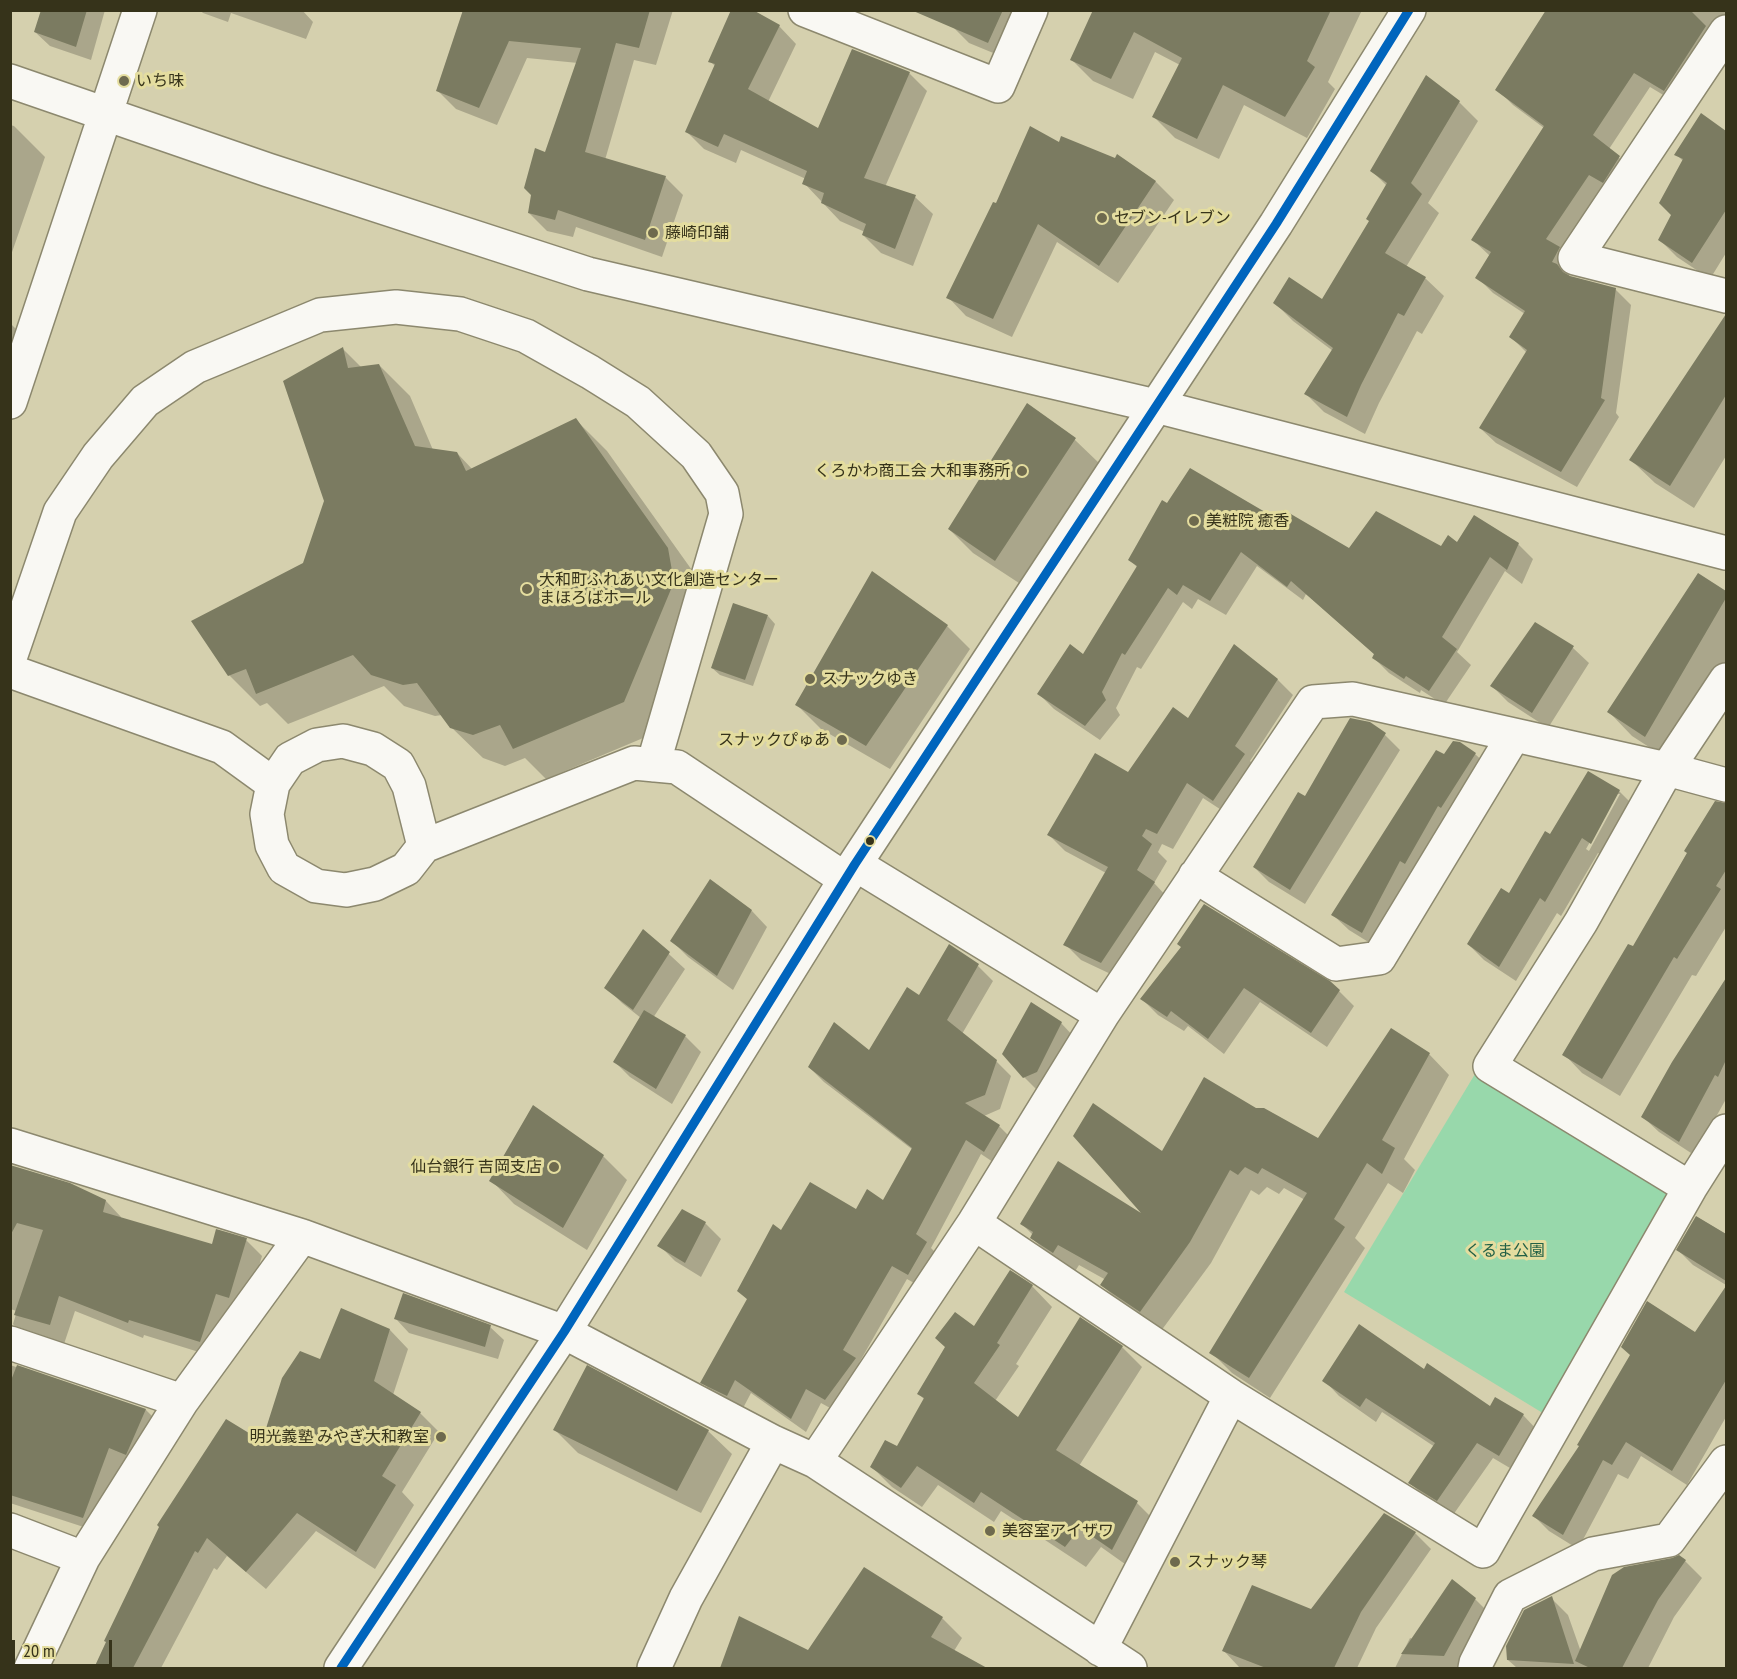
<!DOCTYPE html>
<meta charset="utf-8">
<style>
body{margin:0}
#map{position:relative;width:1737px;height:1679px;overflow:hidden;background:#d5d0ae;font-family:"PT Sans Narrow",sans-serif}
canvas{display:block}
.frame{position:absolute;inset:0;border:12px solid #36331a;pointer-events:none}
.scale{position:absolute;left:12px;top:1640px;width:100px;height:27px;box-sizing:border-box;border:3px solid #36331a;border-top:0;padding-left:8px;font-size:18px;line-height:21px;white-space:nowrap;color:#36331a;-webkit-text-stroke:4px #e4dd9f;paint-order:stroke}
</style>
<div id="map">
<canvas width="1737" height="1679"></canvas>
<div class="frame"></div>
<div class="scale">20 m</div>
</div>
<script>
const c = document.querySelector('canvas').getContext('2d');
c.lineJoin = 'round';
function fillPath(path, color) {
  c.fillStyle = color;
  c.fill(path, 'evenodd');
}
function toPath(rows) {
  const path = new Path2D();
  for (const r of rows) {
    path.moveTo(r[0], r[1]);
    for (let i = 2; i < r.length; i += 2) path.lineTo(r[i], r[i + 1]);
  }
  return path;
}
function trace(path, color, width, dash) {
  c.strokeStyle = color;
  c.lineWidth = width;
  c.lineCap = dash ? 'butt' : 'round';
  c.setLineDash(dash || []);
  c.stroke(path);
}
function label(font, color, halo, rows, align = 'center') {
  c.font = font + ' "PT Sans Narrow","Noto Sans JP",sans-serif';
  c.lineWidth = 6;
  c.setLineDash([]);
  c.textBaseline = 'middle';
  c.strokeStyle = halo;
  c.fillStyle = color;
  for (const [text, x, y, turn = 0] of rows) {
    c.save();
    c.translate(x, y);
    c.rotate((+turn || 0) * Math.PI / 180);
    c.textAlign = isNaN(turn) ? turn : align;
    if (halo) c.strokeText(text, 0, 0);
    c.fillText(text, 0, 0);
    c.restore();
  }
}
const green = toPath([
 [1475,1074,1673,1192,1546,1415,1344,1292]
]);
const shadow = toPath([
 [42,10,105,10,91,60,50,46,35,32],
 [200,10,302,10,313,22,306,39,231,13,228,22,203,13],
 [465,10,673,10,656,65,634,60,605,160,665,177,683,195,662,257,576,227,573,237,547,231,529,213,546,154,578,63,527,58,497,125,456,109,438,91],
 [962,10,1025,10,1003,57,969,43,954,28],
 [1093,10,1362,10,1328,82,1335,89,1307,138,1244,105,1219,159,1175,138,1154,117,1180,65,1155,52,1133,99,1093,81,1072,60,1094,12],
 [1545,10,1726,10,1726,30,1680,105,1650,87,1609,149,1635,172,1568,277,1615,289,1631,305,1616,413,1619,417,1577,487,1496,443,1480,428,1527,353,1511,337,1525,314,1493,293,1477,277,1490,256,1473,240,1544,128,1513,105,1497,89,1547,12],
 [779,26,796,44,768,102,819,130,909,73,927,91,885,187,915,197,933,214,913,266,881,253,863,235,865,232,840,221,804,183,806,179,741,150,736,163,704,149,687,132,716,67,710,61],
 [1459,102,1478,121,1428,203,1439,213,1406,267,1425,278,1444,296,1422,334,1417,331,1379,403,1365,434,1324,412,1306,394,1333,351,1293,321,1275,303,1323,301,1371,221,1387,186,1372,171],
 [1702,115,1726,133,1726,253,1710,279,1677,257,1660,240,1673,215,1683,161,1676,154],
 [10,125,14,126,45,157,10,258],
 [1059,144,1115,160,1117,156,1156,182,1174,200,1118,283,1057,242,1012,337,966,316,948,297,997,205],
 [1726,316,1726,456,1694,508,1655,483,1631,460],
 [10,323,17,330,10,348],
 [343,349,361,367,379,365,410,396,433,450,457,453,473,470,576,420,607,451,699,580,655,733,546,779,525,758,505,766,483,758,451,727,442,715,435,716,404,706,384,686,288,724,267,703,260,706,229,675,304,564,325,501],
 [1027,405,1075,440,1099,463,1019,583,973,553,949,529],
 [1278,521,1349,550,1441,548,1458,544,1518,544,1533,559,1522,584,1505,571,1457,652,1471,665,1444,705,1421,690,1420,693,1389,673,1374,658,1375,655,1306,594,1303,600,1257,566,1226,615,1198,599,1192,609,1183,602,1141,669,1137,667,1116,708,1120,715,1100,740,1054,709,1039,694,1083,656,1138,568,1130,560],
 [1698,575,1726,592,1726,662,1669,760,1632,736,1609,712],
 [768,616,775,624,753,686,720,675,712,668],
 [1535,624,1573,648,1589,663,1548,728,1508,702,1492,686],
 [947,626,970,649,890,769,821,729,797,705],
 [1234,647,1278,680,1293,695,1250,761,1260,771,1229,815,1203,798,1173,849,1162,844,1158,852,1167,861,1154,883,1169,899,1117,977,1081,960,1065,944,1106,873,1065,851,1049,835,1129,774,1189,720],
 [1369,723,1385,735,1400,750,1305,904,1269,882,1254,867,1305,798],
 [1475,754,1491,769,1378,948,1349,930,1333,915,1444,756],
 [1588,773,1619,791,1635,807,1607,858,1598,853,1561,916,1557,913,1516,981,1484,960,1468,944,1509,895,1550,836],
 [1617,794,1620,794,1589,851,1586,849],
 [1715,803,1726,804,1726,927,1696,976,1692,975,1620,1096,1582,1073,1564,1054,1634,948],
 [752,911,767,927,733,990,688,957,672,941],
 [644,931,685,969,653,1018,685,1036,701,1052,672,1104,630,1077,615,1062,641,1018,622,1003,606,987],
 [1182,947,1339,991,1354,1006,1327,1047,1260,1002,1224,1054,1188,1026,1184,1031,1158,1015,1142,999],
 [978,966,993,981,962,1034,996,1061,1011,1076,1000,1109,984,1116,999,1126,1014,1141,999,1166,981,1154,931,1248,941,1258,923,1288,907,1279,859,1363,870,1374,841,1414,821,1403,806,1432,751,1393,742,1410,717,1397,702,1382,748,1300,738,1290,782,1232,884,1202,913,1150,824,1082,809,1067,869,1052,919,997],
 [1726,999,1726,1099,1701,1144,1699,1143,1691,1153,1659,1132,1643,1117],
 [1061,1023,1076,1039,1040,1093,1024,1077],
 [1429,1054,1449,1075,1404,1159,1415,1170,1403,1193,1388,1183,1355,1238,1365,1248,1270,1398,1232,1373,1211,1352,1305,1200,1284,1188,1279,1194,1267,1187,1259,1195,1251,1190,1211,1263,1161,1331,1123,1306,1102,1285,1106,1280,1079,1265,1074,1273,1052,1258,1032,1238,1033,1235,1022,1224,1146,1219,1163,1153,1255,1109,1319,1140],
 [603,1156,627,1180,587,1250,514,1204,491,1180],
 [10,1166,106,1201,121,1217,121,1219,213,1246,246,1240,262,1256,245,1313,215,1357,144,1335,143,1338,75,1311,62,1350,28,1340,13,1324,17,1311,10,1309],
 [1697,1217,1726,1234,1726,1285,1693,1265,1678,1250],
 [705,1223,721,1239,701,1277,675,1261,659,1245],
 [1032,1286,1052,1307,1016,1364,1019,1366,995,1401,1019,1419,1122,1347,1142,1367,1079,1466,1137,1503,1157,1523,1132,1569,1101,1547,1086,1567,1001,1511,994,1522,938,1485,922,1507,892,1487,872,1467,897,1449,925,1400,919,1394,974,1328],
 [1726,1289,1726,1417,1687,1485,1641,1456,1628,1479,1618,1474,1578,1549,1549,1531,1534,1516,1695,1334],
 [396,1319,490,1327,504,1340,498,1359,409,1333],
 [390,1330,408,1349,393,1395,420,1413,439,1432,402,1492,414,1505,375,1569,316,1531,266,1589,227,1556,217,1570,214,1568,161,1668,96,1668,108,1643,263,1443,321,1361],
 [10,1365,146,1410,161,1425,99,1532,10,1503],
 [1424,1371,1491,1408,1523,1415,1538,1431,1515,1471,1493,1458,1453,1515,1426,1498,1410,1483,1435,1447,1382,1412,1376,1422,1339,1396,1324,1380],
 [555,1430,708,1431,732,1454,701,1513,578,1453],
 [1415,1533,1431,1549,1376,1628,1357,1668,1244,1668,1239,1667,1224,1651,1312,1611],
 [1685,1561,1702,1578,1674,1617,1648,1668,1517,1668,1508,1660,1551,1598,1568,1615,1581,1652],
 [1475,1599,1497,1621,1471,1668,1395,1668,1410,1638,1413,1639],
 [740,1618,809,1652,942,1618,962,1638,954,1651,983,1668,722,1668]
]);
const building = toPath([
 [41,10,87,10,76,47,34,32],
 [463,10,650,10,639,48,616,43,585,152,666,176,645,240,558,210,555,220,528,213,531,195,524,188,535,148,545,152,581,48,509,41,479,108,436,91],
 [731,10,753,10,780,25,748,89,818,128,852,49,910,72,864,178,916,195,895,249,862,235,866,224,821,203,824,193,802,184,807,171,724,134,718,147,685,132,715,64,708,62],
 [911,10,1003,10,988,43],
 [1093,10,1331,10,1307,61,1315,67,1285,117,1223,85,1197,139,1152,117,1182,58,1134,32,1111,79,1070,60],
 [1546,10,1690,10,1706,26,1664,91,1634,73,1593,135,1620,156,1603,183,1589,175,1546,239,1560,247,1552,262,1557,264,1563,272,1570,276,1616,288,1601,398,1605,400,1561,472,1479,428,1527,350,1509,337,1525,311,1475,278,1491,252,1471,240,1544,126,1495,90],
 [1426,75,1460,101,1411,183,1422,194,1385,253,1426,277,1404,316,1398,313,1361,385,1347,417,1304,394,1333,348,1273,303,1289,277,1322,299,1369,221,1366,219,1387,183,1370,171],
 [1701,113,1726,131,1726,210,1692,263,1658,240,1671,215,1659,203,1683,159,1674,155],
 [1030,126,1059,142,1061,136,1115,158,1117,154,1156,181,1099,266,1038,224,993,319,946,298,993,202,996,203],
 [1726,314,1726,395,1670,486,1629,460],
 [343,347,348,368,379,364,415,446,457,452,466,471,576,418,668,548,674,582,624,702,513,749,500,725,473,735,450,728,417,683,403,685,371,675,353,655,256,694,246,669,228,676,191,621,303,563,324,501,283,381],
 [1027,403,1076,438,995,561,948,529],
 [1190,468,1277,519,1284,510,1349,548,1376,511,1441,546,1448,535,1457,542,1474,515,1519,543,1507,570,1490,557,1442,637,1457,649,1429,691,1406,676,1404,679,1372,658,1374,654,1291,581,1287,587,1241,552,1210,601,1183,585,1177,595,1168,588,1125,655,1122,653,1102,692,1106,700,1085,726,1037,694,1070,644,1083,654,1137,566,1128,560,1162,500,1167,503],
 [872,571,948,625,866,746,795,705],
 [1698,573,1726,591,1726,598,1645,737,1607,712],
 [733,603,768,615,745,680,711,668],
 [1535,622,1574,646,1532,713,1490,686],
 [1234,644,1278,679,1235,746,1245,754,1213,801,1187,783,1157,834,1146,829,1142,836,1152,844,1137,870,1155,882,1101,963,1063,945,1108,867,1047,835,1095,753,1128,772,1173,707,1188,718],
 [1350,718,1370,722,1386,733,1290,890,1253,867,1298,792,1305,796],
 [1453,741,1460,742,1476,753,1441,808,1438,806,1405,864,1400,861,1362,933,1331,915,1436,750,1444,754],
 [1588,771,1620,790,1591,844,1582,838,1545,902,1540,898,1499,967,1467,944,1501,888,1509,893,1545,831,1550,834],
 [1715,801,1726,803,1726,870,1716,886,1721,889,1677,959,1674,957,1602,1079,1562,1055,1628,944,1633,946,1687,853,1684,851],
 [710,879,752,910,717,976,670,941],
 [1204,904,1330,981,1340,990,1311,1033,1244,988,1208,1039,1171,1011,1167,1017,1140,999,1181,947,1177,944],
 [643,929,670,952,633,1010,604,988],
 [949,944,979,964,947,1020,997,1060,985,1095,965,1103,1000,1125,984,1152,966,1140,916,1234,927,1242,908,1275,892,1266,843,1350,856,1358,825,1400,806,1389,791,1419,735,1380,727,1396,700,1383,747,1299,737,1291,773,1224,781,1230,810,1182,856,1209,867,1189,883,1200,912,1148,808,1067,834,1022,869,1050,907,987,919,995],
 [1726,978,1726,1060,1718,1077,1715,1075,1679,1142,1641,1117,1672,1062],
 [1031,1002,1062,1022,1037,1072,1023,1078,1002,1054],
 [644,1010,686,1035,656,1089,613,1062],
 [1391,1028,1430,1053,1382,1140,1395,1148,1382,1174,1367,1163,1334,1219,1345,1227,1249,1378,1209,1353,1307,1193,1262,1168,1258,1174,1245,1167,1238,1175,1230,1170,1190,1242,1140,1312,1100,1285,1108,1273,1058,1245,1053,1253,1030,1238,1033,1232,1020,1224,1058,1161,1141,1213,1073,1136,1093,1103,1162,1151,1204,1077,1256,1108,1264,1108,1318,1138],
 [533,1105,604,1155,563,1228,489,1181],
 [10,1165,70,1183,106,1200,103,1212,212,1244,216,1229,247,1238,229,1298,216,1294,200,1342,129,1320,128,1323,59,1296,50,1325,14,1315,43,1230,17,1223,10,1236],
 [682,1209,706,1222,685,1263,657,1246],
 [1696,1216,1726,1234,1726,1281,1676,1250],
 [1010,1270,1033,1285,997,1343,1000,1345,974,1383,1018,1417,1080,1317,1123,1346,1056,1450,1138,1501,1112,1550,1080,1528,1065,1547,981,1492,974,1503,917,1466,901,1488,870,1467,885,1440,897,1446,924,1398,917,1394,945,1347,935,1338,955,1312,974,1326],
 [1726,1286,1726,1380,1672,1471,1626,1442,1612,1465,1603,1460,1563,1535,1532,1516,1579,1446,1577,1445,1630,1355,1621,1347,1647,1301,1695,1332],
 [403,1293,491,1325,485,1347,394,1319],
 [341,1308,390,1329,374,1381,421,1412,382,1476,396,1485,356,1552,297,1513,246,1572,207,1538,198,1553,195,1551,133,1668,94,1668,106,1642,104,1641,159,1527,157,1525,226,1419,262,1441,282,1378,300,1351,320,1359],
 [1359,1324,1424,1369,1427,1363,1490,1406,1495,1397,1524,1414,1499,1456,1477,1443,1437,1501,1408,1483,1435,1443,1366,1398,1360,1407,1322,1381],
 [17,1365,146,1409,126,1455,109,1448,83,1518,10,1495,10,1383],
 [587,1365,709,1430,677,1491,553,1430],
 [1384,1513,1416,1532,1361,1612,1334,1668,1266,1668,1222,1651,1252,1585,1311,1609],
 [1679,1555,1686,1560,1658,1600,1622,1668,1590,1668,1575,1661,1612,1575,1624,1567,1672,1558],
 [864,1567,943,1617,931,1637,987,1668,720,1668,739,1616,808,1650],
 [1452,1579,1476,1598,1444,1656,1401,1654],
 [1552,1596,1574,1664,1507,1660,1506,1646,1524,1610]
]);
const minor = toPath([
 [805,10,998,86,1031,10],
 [1726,32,1575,258,1726,296],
 [10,81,268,170,588,274,1156,406,1726,553],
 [10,402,140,10],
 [10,658,60,512,98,456,145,401,195,367,320,315,396,307,460,314,526,336,590,372,638,402,696,455,722,493,726,514,653,765],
 [10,671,222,747,273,784],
 [424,846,409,786,398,765,373,749,343,741,317,745,290,759,273,784,267,814,272,845,284,868,316,886,346,890,375,884,406,869,424,846,634,763,677,767,845,879],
 [855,864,1102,1015],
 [1195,876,1336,964,1379,958,1514,735],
 [10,1145,302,1236,564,1332,773,1442,815,1461,1130,1668],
 [1690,1188,1726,1131],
 [974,1223,1231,1396,1483,1551,1690,1188,1490,1066,1581,922,1667,769,1726,680],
 [10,1343,182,1401],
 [815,1461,974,1223,1102,1015,1313,702,1353,699,1667,769,1726,785],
 [10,1530,83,1558],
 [1100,1649,1231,1396],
 [31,1668,83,1558,182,1401,302,1236],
 [341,1668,564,1332,855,864,1276,224,1409,10],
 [654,1668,686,1598,773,1442],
 [1475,1668,1476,1663,1510,1596,1593,1554,1669,1540,1726,1462]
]);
const bus1 = toPath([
 [341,1668,564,1332,855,864,1276,224,1409,10]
]);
const markers = [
 [124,81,6,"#6e6a4e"],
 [1102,218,6,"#6e6a4e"],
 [653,233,6,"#6e6a4e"],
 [1022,471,6,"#6e6a4e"],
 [1194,521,6,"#6e6a4e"],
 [527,589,6,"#6e6a4e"],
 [810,679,6,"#6e6a4e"],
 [842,740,6,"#6e6a4e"],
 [870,841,5,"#36331a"],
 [554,1167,6,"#6e6a4e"],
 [441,1437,6,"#6e6a4e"],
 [990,1531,6,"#6e6a4e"],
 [1175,1562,6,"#6e6a4e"]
];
const poiNames = [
 ["いち味",136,81],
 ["セブン-イレブン",1114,218],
 ["藤崎印舗",665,233],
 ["くろかわ商工会 大和事務所",1010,471,"right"],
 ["美粧院 癒香",1206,521],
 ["大和町ふれあい文化創造センター",539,580],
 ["まほろばホール",539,598],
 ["スナックゆき",822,679],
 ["スナックぴゅあ",830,740,"right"],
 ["仙台銀行 吉岡支店",542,1167,"right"],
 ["明光義塾 みやぎ大和教室",429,1437,"right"],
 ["美容室アイザワ",1002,1531],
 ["スナック琴",1187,1562]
];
const parkNames = [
 ["くるま公園",1505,1251]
];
fillPath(green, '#98d8ab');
fillPath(shadow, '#0003');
fillPath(building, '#7b7b61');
trace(minor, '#8c886e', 36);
trace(minor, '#f9f8f3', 33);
trace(bus1, '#0065bd', 9);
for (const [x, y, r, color] of markers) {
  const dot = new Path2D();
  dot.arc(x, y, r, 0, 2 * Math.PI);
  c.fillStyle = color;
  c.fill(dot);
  trace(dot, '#e4dd9f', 2);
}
label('16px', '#36331a', '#e4dd9f', poiNames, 'left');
label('16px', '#236146', '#e4dd9f', parkNames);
</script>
